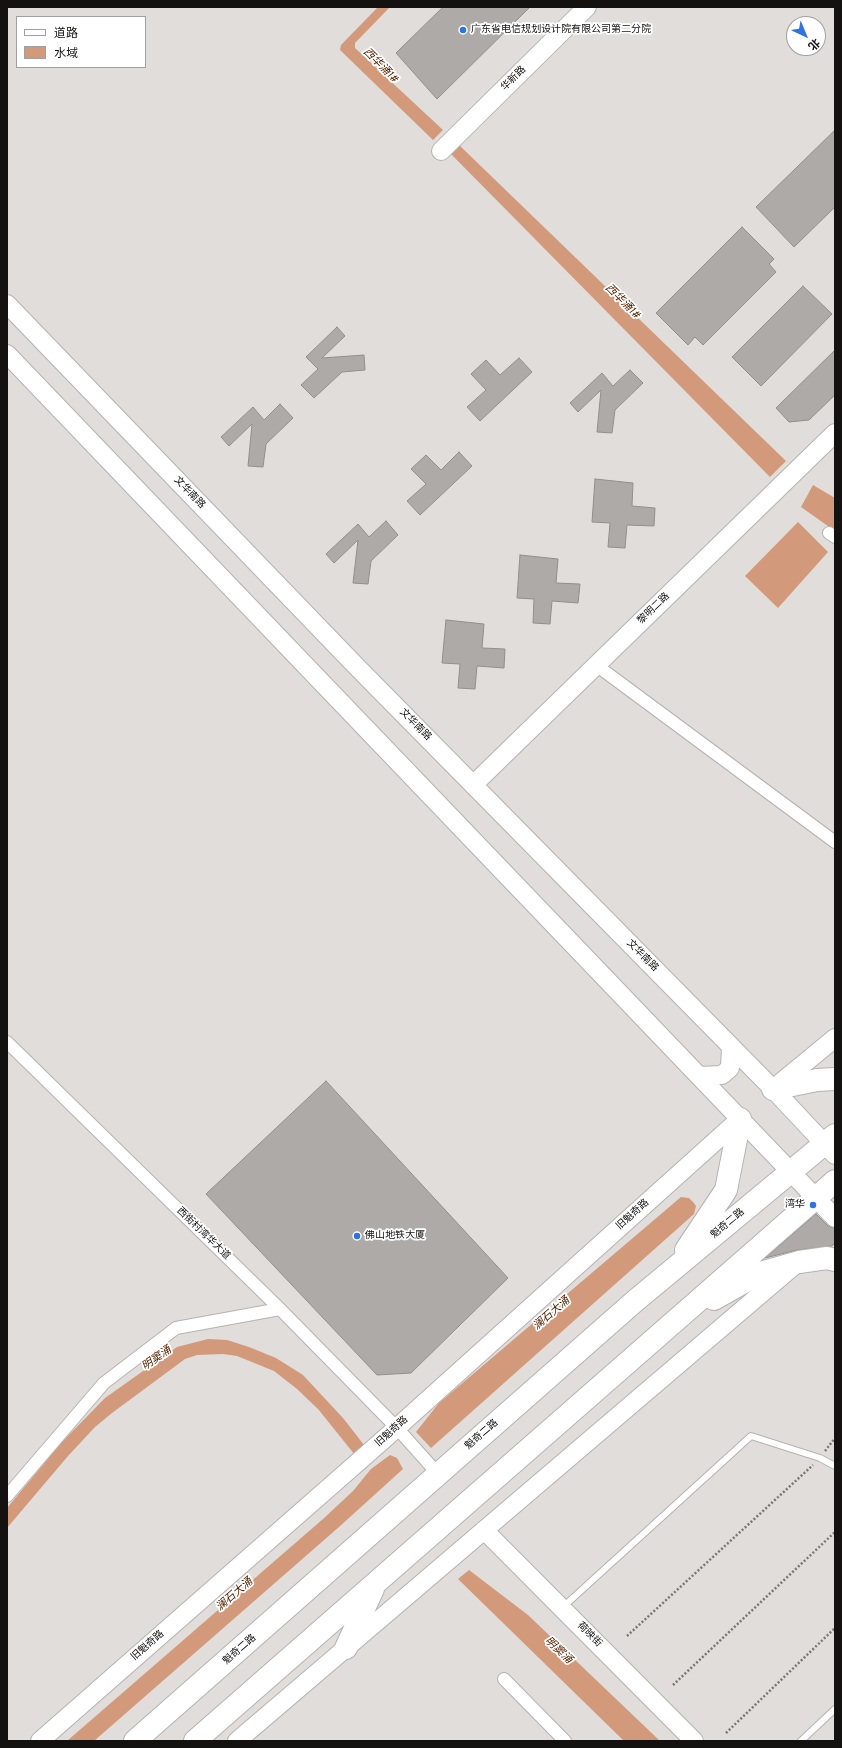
<!DOCTYPE html>
<meta charset="utf-8">
<style>
body{margin:0}
#map{position:relative;width:842px;height:1748px;overflow:hidden;background:#e1dddb;font-family:Overpass,"Noto Sans SC",sans-serif}
canvas{display:block}
.frame{position:absolute;inset:0;border:8px solid #131211;pointer-events:none}
.legend{position:absolute;left:16px;top:16px;width:130px;height:52px;box-sizing:border-box;background:#fff;border:1px solid #a1a0a0;margin:0;padding:5px 7px;list-style:none;font-size:12px;color:#131211}
.legend li{display:flex;align-items:center;gap:8px;height:20px}
.legend b{width:20px;border:1px solid #a1a0a0}
.north{position:absolute;left:786px;top:16px;width:40px;height:40px;box-sizing:border-box;background:#fff;border:1px solid #a1a0a0;border-radius:50%;rotate:136deg;font-size:11px;font-weight:700;line-height:16px;text-align:center;color:#131211}
.north::after{content:'';display:block;margin:auto;width:14px;height:18px;background:#2f73e0;clip-path:polygon(50% 0,100% 100%,50% 72%,0 100%)}
</style>
<div id="map">
<canvas width="842" height="1748"></canvas>
<div class="frame"></div>
<ul class="legend">
<li><b style="height:5px;background:#fff"></b>道路</li>
<li><b style="height:11px;background:#d2997a"></b>水域</li>
</ul>
<div class="north">北</div>
</div>
<script>
const c = document.querySelector('canvas').getContext('2d');
c.lineJoin = 'round';
function fillPath(path, color) {
  c.fillStyle = color;
  c.fill(path, 'evenodd');
}
function toPath(rows) {
  const path = new Path2D();
  for (const r of rows) {
    path.moveTo(r[0], r[1]);
    for (let i = 2; i < r.length; i += 2) path.lineTo(r[i], r[i + 1]);
  }
  return path;
}
function trace(path, color, width, dash) {
  c.strokeStyle = color;
  c.lineWidth = width;
  c.lineCap = dash ? 'butt' : 'round';
  c.setLineDash(dash || []);
  c.stroke(path);
}
function label(font, color, halo, rows, align = 'center') {
  c.font = font + ' Overpass,"Noto Sans SC",sans-serif';
  c.lineWidth = 3.5;
  c.setLineDash([]);
  c.textBaseline = 'middle';
  c.strokeStyle = halo;
  c.fillStyle = color;
  for (const [text, x, y, turn = 0] of rows) {
    c.save();
    c.translate(x, y);
    c.rotate((+turn || 0) * Math.PI / 180);
    c.textAlign = isNaN(turn) ? turn : align;
    if (halo) c.strokeText(text, 0, 0);
    c.fillText(text, 0, 0);
    c.restore();
  }
}
const water = toPath([
 [378,7,390,7,355,43,355,48,443,130,433,140,340,50,341,45],
 [458,144,786,461,770,477,450,153],
 [813,485,835,498,835,531,801,507],
 [798,522,828,552,778,608,745,576],
 [681,1197,689,1198,693,1202,696,1206,694,1214,431,1448,416,1432,439,1403],
 [208,1339,227,1340,249,1347,276,1358,303,1375,343,1418,364,1445,355,1455,318,1409,297,1389,274,1371,237,1356,223,1354,197,1355,185,1359,112,1413,95,1427,68,1456,7,1528,7,1508,62,1442,105,1398,177,1347],
 [390,1455,397,1458,403,1469,339,1527,94,1741,67,1741,323,1519,353,1491,371,1469],
 [469,1570,528,1615,660,1741,624,1741,458,1579]
]);
const building = toPath([
 [443,7,530,7,437,99,396,53,443,7],
 [835,130,835,207,794,247,756,207,835,130],
 [742,227,774,259,769,264,776,272,703,345,695,337,688,345,656,313,742,227],
 [803,286,832,314,761,386,732,357,803,286],
 [337,327,345,336,322,358,364,355,365,370,342,372,314,398,301,385,318,369,306,357,337,327],
 [835,350,835,395,809,420,789,422,776,408,835,350],
 [519,358,532,372,480,421,467,407,486,390,471,374,486,360,500,375,519,358],
 [630,370,643,383,615,410,612,433,597,432,601,390,578,412,570,403,602,373,613,386,630,370],
 [280,404,293,418,266,444,263,467,248,466,252,424,229,446,221,437,253,407,264,420,280,404],
 [459,452,472,466,420,515,407,501,426,484,411,469,426,455,441,470,459,452],
 [595,479,633,483,632,506,655,508,654,526,627,525,625,548,608,547,610,523,592,522,595,479],
 [386,521,398,535,371,561,368,584,353,583,358,540,334,563,326,554,358,524,369,537,386,521],
 [520,555,558,559,556,583,580,584,578,603,552,601,550,624,533,623,534,599,517,598,520,555],
 [446,620,484,624,482,648,505,649,504,668,477,666,475,689,458,688,460,664,442,663,446,620],
 [326,1081,508,1278,411,1373,377,1375,206,1194,326,1081],
 [816,1214,828,1226,835,1228,835,1243,832,1246,797,1250,765,1258,816,1214]
]);
const path = toPath([
 [825,1451,835,1438],
 [627,1636,813,1465],
 [673,1685,835,1532],
 [726,1733,835,1628]
]);
const lane = toPath([
 [563,1607,751,1436,820,1458,835,1466],
 [801,1741,835,1709]
]);
const street = toPath([
 [829,533,835,537],
 [596,665,835,842],
 [7,1042,280,1309,397,1428,438,1474],
 [7,1496,104,1383,176,1328,280,1309],
 [504,1679,565,1741]
]);
const secondary = toPath([
 [441,151,587,7],
 [7,304,355,665,773,1089,835,1155],
 [7,354,835,1218],
 [473,785,835,433],
 [699,1076,722,1075,730,1068,731,1047],
 [773,1089,835,1038],
 [484,1530,694,1741],
 [40,1741,382,1441,740,1119],
 [237,1741,796,1264]
]);
const highway = toPath([
 [773,1089,817,1080,835,1079],
 [686,1250,726,1190,740,1119],
 [714,1299,760,1273,799,1262,827,1258,835,1260],
 [346,1648,373,1589],
 [135,1741,635,1301,835,1135],
 [195,1741,835,1181]
]);
const markers = [
 [463,30,4,"#2f73e0"],
 [813,1205,4,"#2f73e0"],
 [357,1236,4,"#2f73e0"]
];
const poiNames = [
 ["广东省电信规划设计院有限公司第二分院",471,30],
 ["湾华",805,1205,"right"],
 ["佛山地铁大厦",365,1236]
];
const streetNames = [
 ["华新路",514,79,-45],
 ["文华南路",189,493,46],
 ["黎明二路",654,609,-44],
 ["文华南路",415,725,45],
 ["文华南路",642,956,45],
 ["旧魁奇路",633,1215,-42],
 ["魁奇二路",728,1224,-40],
 ["西街村湾华大道",203,1234,44],
 ["旧魁奇路",392,1432,-42],
 ["魁奇二路",482,1435,-41],
 ["荷映街",589,1635,45],
 ["旧魁奇路",148,1646,-41],
 ["魁奇二路",240,1650,-41]
];
const waterNames = [
 ["西华涌1#",380,66,45],
 ["西华涌1#",622,302,45],
 ["澜石大涌",552,1314,-41],
 ["明窦涌",157,1359,-35],
 ["澜石大涌",235,1595,-41],
 ["明窦涌",558,1651,43]
];
fillPath(water, '#d2997a');
fillPath(building, '#adaaa8');
trace(building, '#928e8d', 1);
trace(lane, '#b6b2b1', 8);
trace(street, '#b6b2b1', 14);
trace(secondary, '#b6b2b1', 20);
trace(highway, '#b6b2b1', 24);
trace(path, '#797675', 2.5, [2, 2]);
trace(lane, '#fff', 6);
trace(street, '#fff', 12);
trace(secondary, '#fff', 18);
trace(highway, '#fff', 22);
for (const [x, y, r, color] of markers) {
  const dot = new Path2D();
  dot.arc(x, y, r, 0, 2 * Math.PI);
  c.fillStyle = color;
  c.fill(dot);
  trace(dot, '#fff', 1.5);
}
label('10px', '#131211', '#fff', poiNames, 'left');
label('10px', '#131211', '#fff', streetNames);
label('italic 11px', '#572300', '#fff', waterNames);
</script>
